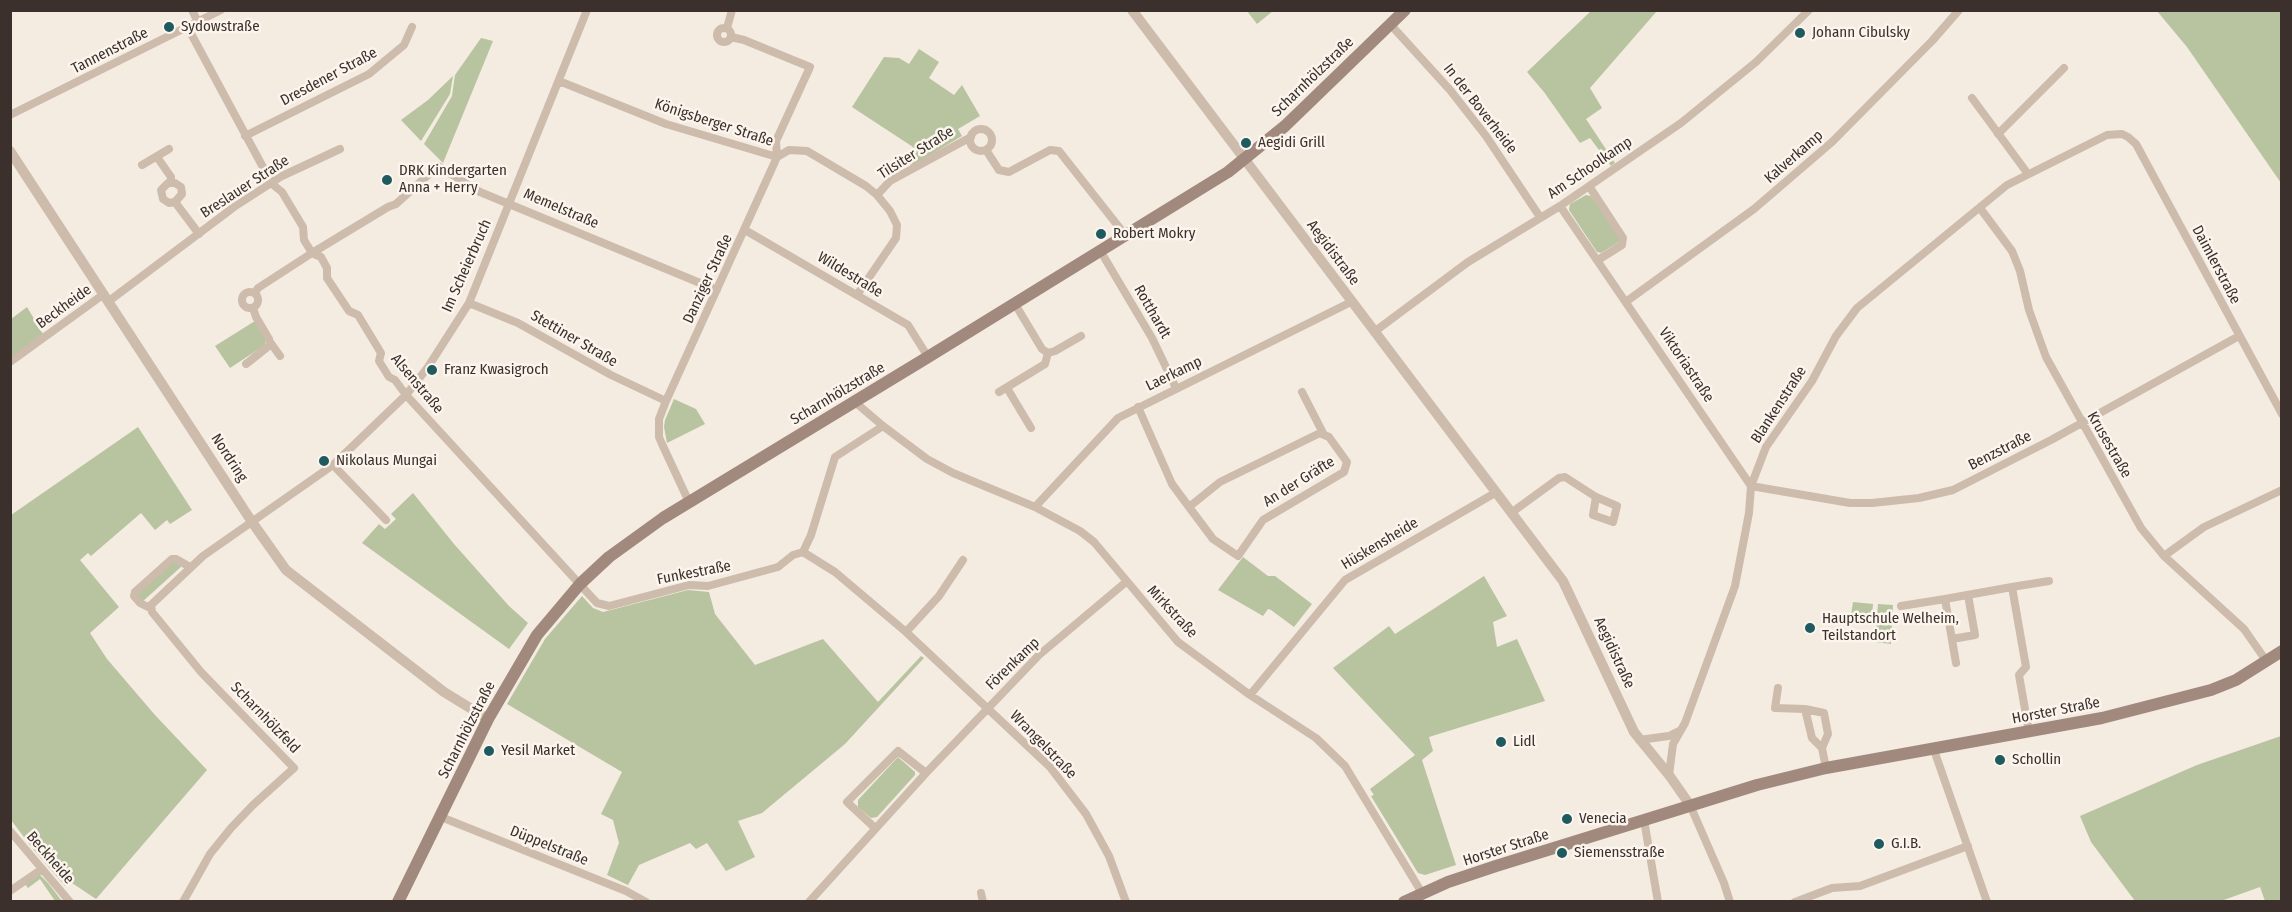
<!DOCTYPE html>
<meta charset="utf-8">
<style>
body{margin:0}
#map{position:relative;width:2292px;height:912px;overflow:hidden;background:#f4ebe1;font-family:"Fira Sans Condensed",sans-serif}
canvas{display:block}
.frame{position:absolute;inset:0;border:12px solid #3b302b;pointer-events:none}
</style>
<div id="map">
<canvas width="2292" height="912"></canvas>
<div class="frame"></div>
</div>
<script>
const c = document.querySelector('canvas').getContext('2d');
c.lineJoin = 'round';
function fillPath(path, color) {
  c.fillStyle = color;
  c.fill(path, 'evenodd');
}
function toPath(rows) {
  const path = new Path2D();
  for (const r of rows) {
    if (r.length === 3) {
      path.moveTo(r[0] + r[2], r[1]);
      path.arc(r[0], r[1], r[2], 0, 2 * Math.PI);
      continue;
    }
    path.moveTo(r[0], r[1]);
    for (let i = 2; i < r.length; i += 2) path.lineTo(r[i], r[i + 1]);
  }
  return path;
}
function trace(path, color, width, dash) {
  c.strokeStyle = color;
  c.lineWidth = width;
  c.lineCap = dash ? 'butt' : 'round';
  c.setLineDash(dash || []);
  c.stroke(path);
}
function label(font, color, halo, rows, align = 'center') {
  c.font = font + ' "Fira Sans Condensed",sans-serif';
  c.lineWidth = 5;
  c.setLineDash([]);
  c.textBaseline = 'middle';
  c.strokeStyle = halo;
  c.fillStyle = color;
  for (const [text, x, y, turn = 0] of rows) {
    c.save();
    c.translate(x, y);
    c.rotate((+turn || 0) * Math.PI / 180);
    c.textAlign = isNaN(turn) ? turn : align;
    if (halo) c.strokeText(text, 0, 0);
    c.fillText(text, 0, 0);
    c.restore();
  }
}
const green = toPath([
 [1592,10,1657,11,1590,88,1602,108,1586,119,1615,163,1611,166,1590,138,1580,143,1544,92,1527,72],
 [1247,11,1273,11,1257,24],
 [2157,11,2281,11,2281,183,2187,47],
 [481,38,493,41,443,163,424,144,452,96,455,75],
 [919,49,939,62,929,78,954,95,962,85,980,116,958,129,962,136,912,166,904,159,913,147,852,107,884,57,899,58,909,64],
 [453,76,450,94,421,141,401,120,428,100],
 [1586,195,1591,196,1619,236,1619,242,1601,253,1597,252,1569,210,1570,204],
 [27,307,43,334,11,358,11,319],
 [255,321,266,339,265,345,230,368,215,346],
 [674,399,696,409,705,424,667,443,664,427,665,420],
 [138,427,192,510,170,524,167,520,155,530,141,513,91,556,88,553,80,560,119,607,90,633,107,659,155,715,207,770,96,899,69,881,65,886,33,849,11,820,11,515],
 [413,493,454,544,509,606,528,623,509,649,362,543,379,524,385,529,396,519,391,514],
 [1243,557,1268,576,1275,576,1312,604,1294,627,1271,610,1268,609,1263,616,1218,590],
 [173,562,182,566,142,602,137,595],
 [1484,576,1507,616,1493,622,1497,647,1517,639,1545,701,1429,737,1433,751,1422,760,1456,865,1425,875,1418,873,1371,796,1374,795,1370,789,1415,755,1333,668,1389,626,1395,634],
 [688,590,709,592,715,614,755,665,823,639,878,702,921,656,924,658,845,744,762,813,738,821,755,857,726,871,707,843,696,849,690,843,639,865,628,885,607,875,619,843,613,820,601,814,622,772,507,704,545,639,582,596,593,608,603,612],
 [1853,602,1873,604,1872,617,1851,615],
 [1878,604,1893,605,1891,644,1875,642],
 [2281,736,2281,901,2265,901,2260,887,2221,901,2135,901,2091,842,2080,816,2197,765],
 [898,757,915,772,915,775,877,817,871,818,858,807,858,800],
 [39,874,48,883,62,901,55,901,40,879,28,888,25,884]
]);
const minor = toPath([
 [192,10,198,22],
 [1390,24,1450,90,1486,136,1540,217],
 [724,35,7],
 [188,28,272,184,282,192,303,227,304,240,312,253,321,257,327,268,327,278,349,311,358,315,381,353,379,361,389,377,395,380,406,395,597,603,609,606,689,585,708,586,778,567,793,555,803,552],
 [727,28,732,10],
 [559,81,666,124,777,157],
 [1972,98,2028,174],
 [10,115,221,10],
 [981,140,11],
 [1998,134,2064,68],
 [245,136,369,74,404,45,412,27],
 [986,150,999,170,1009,172,1050,150,1059,151,1126,236],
 [157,157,171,177,171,182],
 [777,157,789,150,807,151,866,186,877,195,890,211,897,225,896,238,857,295],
 [142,165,169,149],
 [1589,186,1623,238,1622,245,1598,260],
 [877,195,890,181,971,137],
 [175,202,182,194,181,187,175,183,168,183,161,190,163,199,169,203,175,202,199,234],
 [1560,206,1751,486,1850,503,1872,503,1919,498,1953,490,2051,440,2239,336],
 [1980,208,2012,251,2020,271,2029,310,2046,357,2141,528,2164,556,2244,629,2267,662],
 [745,230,908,325,928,357],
 [1101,252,1152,338,1176,388],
 [250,300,8],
 [255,293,258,288,312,253,388,207,396,204,438,166,480,192,717,290],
 [109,301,234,207,282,176,340,149],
 [1627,301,1754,209,1832,142,1932,41,1959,10],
 [469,303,518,323,611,375,666,401],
 [1374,332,1468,262,1560,206,1681,123,1756,62,1809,10],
 [270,342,280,356],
 [1048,353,1055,351,1081,336],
 [10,362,104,294],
 [246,364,270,345,269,339,256,317,253,308],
 [1007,388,1031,428],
 [999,392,1045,364,1048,353,1042,349,1015,304],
 [1302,392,1323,433],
 [855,402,883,426,927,459,953,473,1035,507,1080,531,1094,542,1178,642,1250,695,1316,738,1345,766,1422,893],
 [1138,407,1172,484,1189,507,1213,539,1238,556,1263,520,1344,472,1347,462,1329,437,1320,433,1220,482,1189,507],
 [333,465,386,520],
 [689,502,662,444,659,437,659,419,666,401,773,166,777,157,776,141,810,67,744,40,731,37],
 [1035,507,1118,418,1351,302],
 [1511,513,1559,478,1565,477,1596,497,1617,506,1613,522,1593,515,1596,497],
 [803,552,835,572,906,632,1050,767,1086,814,1109,856,1126,902],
 [803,552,811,535,835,457,883,426],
 [2164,556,2204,527,2282,490],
 [2012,587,2049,581],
 [1901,606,1945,599],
 [150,608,140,603,134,596,135,592,172,559,176,559,190,567],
 [906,632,939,596,963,560],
 [1952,639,1975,635,1968,595],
 [1956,663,1945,599,2012,587,2026,667,2019,675,2029,732],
 [1778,688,1775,708,1805,709],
 [1250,695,1345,580,1495,493],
 [1639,740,1669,736,1679,731],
 [1822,748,1812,738,1805,709,1824,713,1828,734,1822,748,1826,768],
 [1934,750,1987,902],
 [1669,775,1673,744,1685,723,1735,586,1749,513,1751,486,1766,447,1812,381,1836,336,1857,308,2007,185,2107,135,2122,134,2128,137,2136,144,2282,414],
 [1690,805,1724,883,1730,902],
 [441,817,626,891,646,902],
 [1644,820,1658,902],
 [875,828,847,802,898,751,926,773],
 [10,831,70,902],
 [10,891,42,869],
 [981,893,983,902],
 [183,902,210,854,231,828,253,805,294,768,201,672,152,612,151,605,203,556,333,465,406,395,428,367,469,303,587,10],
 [809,902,926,773,1039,655,1126,582],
 [1795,902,1832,888,1860,886,1968,846]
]);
const tertiary = toPath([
 [1132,10,1563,581,1634,732,1669,775,1690,805],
 [10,151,252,522,286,570,444,692,488,719]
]);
const secondary = toPath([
 [398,902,488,719,537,635,580,584,609,557,663,518,928,357,1228,172,1285,126,1405,10],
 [1404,902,1448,882,1496,866,1757,785,1826,768,2102,718,2211,690,2236,680,2282,651]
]);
const markers = [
 [169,27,6,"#1f5a5e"],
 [1800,33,6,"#1f5a5e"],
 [1246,143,6,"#1f5a5e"],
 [387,180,6,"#1f5a5e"],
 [1101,234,6,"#1f5a5e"],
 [432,370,6,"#1f5a5e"],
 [324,461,6,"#1f5a5e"],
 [1810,628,6,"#1f5a5e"],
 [1501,742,6,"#1f5a5e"],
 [489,751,6,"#1f5a5e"],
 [2000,760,6,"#1f5a5e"],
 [1567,819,6,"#1f5a5e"],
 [1879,844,6,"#1f5a5e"],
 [1562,853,6,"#1f5a5e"]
];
const poiNames = [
 ["Sydowstraße",181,27],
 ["Johann Cibulsky",1812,33],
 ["Aegidi Grill",1258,143],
 ["DRK Kindergarten",399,171],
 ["Anna + Herry",399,188],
 ["Robert Mokry",1113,234],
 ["Franz Kwasigroch",444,370],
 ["Nikolaus Mungai",336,461],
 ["Hauptschule Welheim,",1822,619],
 ["Teilstandort",1822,636],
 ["Lidl",1513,742],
 ["Yesil Market",501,751],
 ["Schollin",2012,760],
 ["Venecia",1579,819],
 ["G.I.B.",1891,844],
 ["Siemensstraße",1574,853]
];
const streetNames = [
 ["Tannenstraße",110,51,-27],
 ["Dresdener Straße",329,77,-28],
 ["Scharnhölzstraße",1313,77,-44],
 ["In der Boverheide",1480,109,52],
 ["Königsberger Straße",714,123,18],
 ["Tilsiter Straße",916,153,-32],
 ["Kalverkamp",1794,157,-41],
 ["Am Schoolkamp",1590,168,-34],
 ["Breslauer Straße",245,187,-33],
 ["Memelstraße",561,209,23],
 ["Aegidistraße",1333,253,53],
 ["Daimlerstraße",2216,265,62],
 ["Im Scheierbruch",467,266,-66],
 ["Wildestraße",850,275,31],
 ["Danziger Straße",708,279,-65],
 ["Beckheide",64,307,-36],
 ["Rotthardt",1152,312,60],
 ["Stettiner Straße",574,339,30],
 ["Viktoriastraße",1686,365,56],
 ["Laerkamp",1174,374,-26],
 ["Alsenstraße",417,384,50],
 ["Scharnhölzstraße",838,394,-31],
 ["Blankenstraße",1779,405,-57],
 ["Krusestraße",2109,445,60],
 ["Benzstraße",2000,451,-27],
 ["Nordring",229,458,57],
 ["An der Gräfte",1299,482,-32],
 ["Hüskensheide",1380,544,-31],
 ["Funkestraße",694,573,-11],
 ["Mirkstraße",1172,612,47],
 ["Aegidistraße",1614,653,65],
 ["Förenkamp",1013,664,-44],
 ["Horster Straße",2056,711,-11],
 ["Scharnhölzfeld",265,718,46],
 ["Scharnhölzstraße",467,730,-63],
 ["Wrangelstraße",1043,745,46],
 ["Düppelstraße",549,846,22],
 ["Horster Straße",1506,848,-18],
 ["Beckheide",50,858,49]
];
fillPath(green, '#b8c4a0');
trace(minor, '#cdbbac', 8);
trace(tertiary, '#cdbbac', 10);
trace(secondary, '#a18a7d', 12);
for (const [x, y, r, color] of markers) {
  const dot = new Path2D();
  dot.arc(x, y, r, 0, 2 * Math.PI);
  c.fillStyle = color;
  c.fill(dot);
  trace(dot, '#fbf5ee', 2);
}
label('15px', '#3b302b', '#fbf5ee', poiNames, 'left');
label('15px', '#3b302b', '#fbf5ee', streetNames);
</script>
